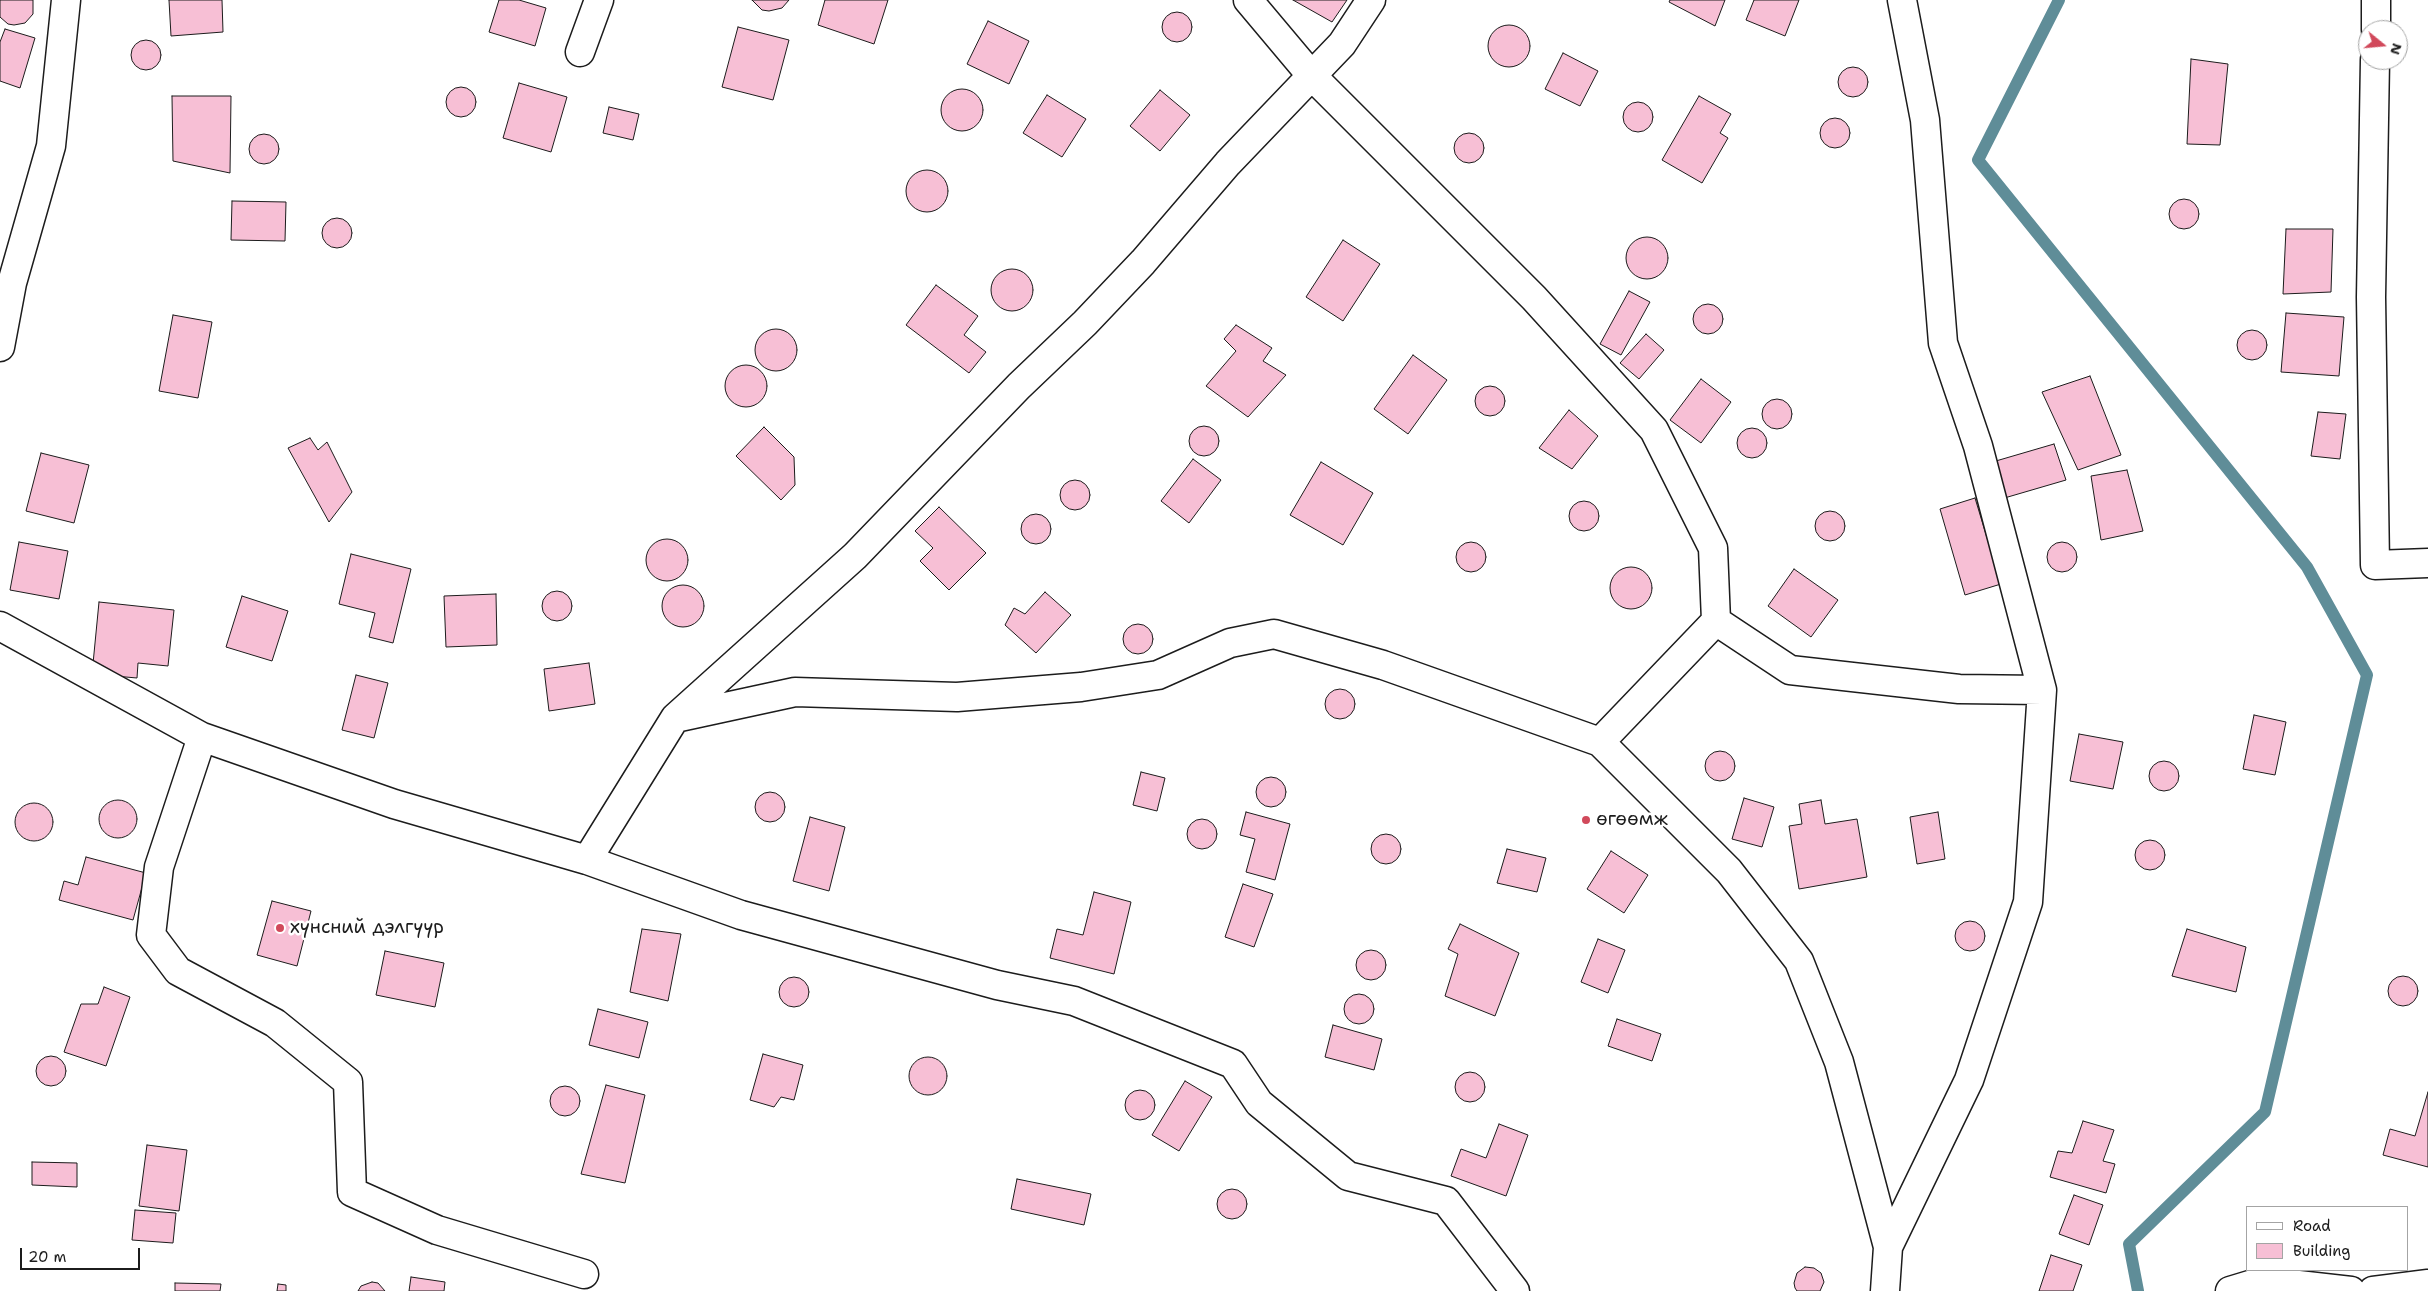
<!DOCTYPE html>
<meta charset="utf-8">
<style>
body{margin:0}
#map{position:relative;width:2428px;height:1291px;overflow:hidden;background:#fff;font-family:"Shantell Sans",sans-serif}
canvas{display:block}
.legend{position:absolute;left:2246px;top:1206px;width:162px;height:65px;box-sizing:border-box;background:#fff;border:1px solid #a4a4a4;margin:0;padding:6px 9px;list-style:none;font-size:15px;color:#1c1c1c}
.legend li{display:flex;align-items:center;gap:10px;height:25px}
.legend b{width:25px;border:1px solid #a4a4a4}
.north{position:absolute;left:2358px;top:20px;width:50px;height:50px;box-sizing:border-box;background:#fff;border:1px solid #a4a4a4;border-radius:50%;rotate:107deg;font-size:14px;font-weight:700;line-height:20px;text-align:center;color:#1c1c1c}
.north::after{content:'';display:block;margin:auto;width:18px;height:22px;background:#d1495b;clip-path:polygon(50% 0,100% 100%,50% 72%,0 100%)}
.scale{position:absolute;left:20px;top:1248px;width:120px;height:22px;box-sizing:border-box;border:2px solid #1c1c1c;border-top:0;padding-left:6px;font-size:15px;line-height:18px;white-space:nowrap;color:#1c1c1c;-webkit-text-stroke:4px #fff;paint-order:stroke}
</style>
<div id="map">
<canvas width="2428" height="1291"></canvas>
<ul class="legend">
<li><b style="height:6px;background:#fff"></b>Road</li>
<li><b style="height:14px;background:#f7bfd5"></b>Building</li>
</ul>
<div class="north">N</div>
<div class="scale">20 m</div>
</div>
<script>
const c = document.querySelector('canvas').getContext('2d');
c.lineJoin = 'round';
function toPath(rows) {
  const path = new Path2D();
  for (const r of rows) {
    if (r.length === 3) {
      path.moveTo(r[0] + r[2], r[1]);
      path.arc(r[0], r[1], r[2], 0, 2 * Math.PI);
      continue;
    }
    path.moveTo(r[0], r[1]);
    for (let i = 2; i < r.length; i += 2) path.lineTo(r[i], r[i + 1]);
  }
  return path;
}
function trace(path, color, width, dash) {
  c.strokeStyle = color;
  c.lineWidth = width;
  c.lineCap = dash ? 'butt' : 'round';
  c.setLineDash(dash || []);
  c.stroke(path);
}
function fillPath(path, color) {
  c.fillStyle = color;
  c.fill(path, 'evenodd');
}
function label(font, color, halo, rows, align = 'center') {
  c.font = font + ' "Shantell Sans",sans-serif';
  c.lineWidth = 5;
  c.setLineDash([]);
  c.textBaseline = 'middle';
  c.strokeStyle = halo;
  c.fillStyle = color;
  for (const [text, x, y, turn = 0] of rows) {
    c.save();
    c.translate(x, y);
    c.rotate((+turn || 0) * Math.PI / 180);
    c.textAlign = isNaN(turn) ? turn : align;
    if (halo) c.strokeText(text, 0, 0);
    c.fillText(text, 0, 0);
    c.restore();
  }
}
const stream = toPath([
 [2059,0,1978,160,2307,567,2367,675,2265,1112,2129,1244,2138,1291]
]);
const building = toPath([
 [0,0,33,0,33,14,25,23,14,25,8,24,0,17,0,0],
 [169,0,222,0,223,32,171,36,169,0],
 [499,0,519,0,546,8,535,46,489,32,499,0],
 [752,0,789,0,782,8,769,11,762,10,752,0],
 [825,0,888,0,874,44,818,25,825,0],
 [1293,0,1347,0,1332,22,1293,0],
 [1670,0,1725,0,1715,26,1669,2,1670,0],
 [1754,0,1799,0,1785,36,1746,20,1754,0],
 [1177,27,15],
 [988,21,1029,41,1009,84,967,64,988,21],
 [1509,46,21],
 [738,27,789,40,773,100,722,87,738,27],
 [5,29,35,38,20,88,0,81,0,42,5,29],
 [146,55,15],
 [1563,53,1598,71,1580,106,1545,89,1563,53],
 [2191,59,2228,64,2220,145,2187,144,2191,59],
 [1853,82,15],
 [519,83,567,97,551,152,503,138,519,83],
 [461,102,15],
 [962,110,21],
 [1160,90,1190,115,1160,151,1130,126,1160,90],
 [1047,95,1086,119,1062,157,1023,133,1047,95],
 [172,96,231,96,230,173,173,161,172,96],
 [1699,96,1731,114,1720,133,1728,138,1702,183,1662,160,1699,96],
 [1638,117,15],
 [609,107,639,114,633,140,603,133,609,107],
 [1835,133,15],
 [1469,148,15],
 [264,149,15],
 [927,191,21],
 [2184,214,15],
 [232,201,286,202,285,241,231,240,232,201],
 [337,233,15],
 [2286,229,2333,229,2331,292,2283,294,2286,229],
 [1647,258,21],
 [1343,240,1380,264,1343,321,1306,297,1343,240],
 [1012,290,21],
 [936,285,978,316,964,335,986,352,969,373,906,325,936,285],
 [1629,291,1650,302,1621,355,1600,344,1629,291],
 [1708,319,15],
 [2286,313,2344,317,2339,376,2281,372,2286,313],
 [173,315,212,322,198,398,159,391,173,315],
 [1236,325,1272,348,1263,361,1286,375,1248,417,1206,386,1236,351,1224,339,1236,325],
 [776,350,21],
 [2252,345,15],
 [1646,334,1664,350,1639,379,1620,363,1646,334],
 [1413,355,1447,380,1408,434,1374,409,1413,355],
 [746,386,21],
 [2090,376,2121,455,2078,470,2042,392,2090,376],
 [1701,379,1731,402,1701,443,1670,420,1701,379],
 [1490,401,15],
 [1777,414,15],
 [1569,410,1598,436,1572,469,1539,448,1569,410],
 [2318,412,2346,414,2340,459,2311,456,2318,412],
 [1204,441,15],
 [764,427,794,457,795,485,781,500,736,456,764,427],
 [1752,443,15],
 [310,438,318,450,327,442,352,492,329,522,288,448,310,438],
 [2054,444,2066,480,2001,499,1989,463,2054,444],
 [41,453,89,465,74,523,26,511,41,453],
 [1193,459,1221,480,1189,523,1161,501,1193,459],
 [1321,462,1373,493,1343,545,1290,515,1321,462],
 [2127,470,2143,531,2101,540,2091,476,2127,470],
 [1075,495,15],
 [1975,498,2001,584,1965,595,1940,509,1975,498],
 [1584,516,15],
 [939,507,986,553,949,590,920,561,933,548,915,531,939,507],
 [1830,526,15],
 [1036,529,15],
 [667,560,21],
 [19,542,68,551,59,599,10,590,19,542],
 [1471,557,15],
 [2062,557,15],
 [351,554,411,569,393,643,369,637,375,613,339,604,351,554],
 [1631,588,21],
 [1794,569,1838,600,1811,637,1768,606,1794,569],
 [683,606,21],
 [557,606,15],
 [1045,592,1071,615,1036,653,1005,625,1014,608,1025,614,1045,592],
 [496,594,497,645,446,647,444,596,496,594],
 [242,596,288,611,272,661,226,647,242,596],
 [99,602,174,610,168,666,138,663,137,678,92,674,99,602],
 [1138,639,15],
 [589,663,595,704,549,711,544,669,589,663],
 [356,675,388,683,374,738,342,730,356,675],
 [1340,704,15],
 [2254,715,2286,722,2275,775,2243,769,2254,715],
 [2079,734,2123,742,2113,789,2070,781,2079,734],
 [1720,766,15],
 [2164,776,15],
 [1141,772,1165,778,1157,811,1133,805,1141,772],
 [1271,792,15],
 [770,807,15],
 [1744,798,1774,807,1762,847,1732,839,1744,798],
 [1821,800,1825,824,1857,819,1867,877,1799,889,1789,826,1802,824,1799,804,1821,800],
 [118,819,19],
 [34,822,19],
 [1246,812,1290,824,1275,880,1246,872,1255,839,1240,835,1246,812],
 [1938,812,1945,859,1917,864,1910,817,1938,812],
 [810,817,845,827,829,891,793,881,810,817],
 [1202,834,15],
 [1386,849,15],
 [2150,855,15],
 [1507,849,1546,858,1537,892,1497,883,1507,849],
 [1611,851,1648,875,1624,913,1587,889,1611,851],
 [86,857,146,873,133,920,59,900,64,881,78,885,86,857],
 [1243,884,1273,894,1254,947,1225,937,1243,884],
 [1094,892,1131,902,1114,974,1050,958,1057,929,1083,935,1094,892],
 [272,901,311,911,297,966,257,955,272,901],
 [1970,936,15],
 [1460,924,1519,953,1495,1016,1445,996,1458,954,1448,949,1460,924],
 [642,929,681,934,668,1001,630,992,642,929],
 [2187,929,2246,947,2236,992,2172,976,2187,929],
 [1598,939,1625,950,1608,993,1581,982,1598,939],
 [1371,965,15],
 [385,951,444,963,435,1007,376,995,385,951],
 [2403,991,15],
 [794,992,15],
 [104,987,130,997,106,1066,64,1052,81,1004,98,1004,104,987],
 [1359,1009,15],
 [598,1009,648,1022,639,1058,589,1045,598,1009],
 [1617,1019,1661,1034,1652,1061,1608,1046,1617,1019],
 [1333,1025,1382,1039,1374,1070,1325,1057,1333,1025],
 [763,1054,803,1065,794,1100,781,1097,774,1107,750,1100,763,1054],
 [51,1071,15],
 [928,1076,19],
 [1470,1087,15],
 [1185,1081,1212,1097,1179,1151,1152,1135,1185,1081],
 [606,1085,645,1095,625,1183,581,1174,606,1085],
 [565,1101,15],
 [1140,1105,15],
 [2428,1092,2428,1167,2383,1155,2390,1129,2415,1136,2428,1092],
 [2083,1121,2114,1130,2103,1161,2115,1164,2106,1193,2050,1177,2058,1151,2072,1153,2083,1121],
 [1499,1124,1528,1135,1506,1196,1451,1176,1461,1149,1486,1158,1499,1124],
 [147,1145,187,1150,179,1211,139,1206,147,1145],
 [32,1162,77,1163,77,1187,32,1185,32,1162],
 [1017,1179,1091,1194,1084,1225,1011,1209,1017,1179],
 [1232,1204,15],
 [2074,1195,2103,1205,2089,1245,2059,1234,2074,1195],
 [135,1210,176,1213,173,1243,132,1240,135,1210],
 [2051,1255,2082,1265,2073,1291,2039,1291,2051,1255],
 [1805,1267,1814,1268,1821,1273,1824,1282,1820,1291,1797,1291,1795,1288,1794,1283,1797,1273,1805,1267],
 [411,1277,445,1282,444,1291,409,1291,411,1277],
 [372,1282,378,1283,385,1291,358,1291,361,1286,372,1282],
 [175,1283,221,1284,220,1291,175,1291,175,1283],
 [278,1284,286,1285,286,1291,277,1291,278,1284]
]);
const street = toPath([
 [1248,0,1311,75,1534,298,1654,430,1713,548,1716,621,1790,670,1959,689,2042,690],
 [2376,30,2376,0],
 [580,52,599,0],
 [2375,60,2371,297,2375,565,2428,563],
 [0,347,12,283,51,146,66,0],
 [0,626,202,737,394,804,587,860,741,915,997,985,1074,1001,1233,1064,1259,1103,1348,1176,1446,1201,1515,1291],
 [676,717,855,556,1019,386,1085,323,1143,262,1228,163,1342,44,1371,0],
 [202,737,159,867,151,935,178,971,275,1023,348,1082,352,1192,437,1230,584,1274],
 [1600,742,1716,621],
 [587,860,675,718,795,692,957,697,1081,687,1158,675,1230,643,1274,634,1383,665,1600,742,1729,871,1799,961,1839,1062,1888,1247,1885,1291],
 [1888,1247,1969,1080,2028,902,2042,690,1978,446,1943,343,1925,120,1902,0],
 [2230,1291,2263,1281,2351,1291],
 [2373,1291,2428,1284]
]);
const markers = [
 [1586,820,5,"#d1495b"],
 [280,928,5,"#d1495b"]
];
const poiNames = [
 ["өгөөмж",1596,820],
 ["хүнсний дэлгүүр",290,928]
];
trace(stream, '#5f8d98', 12);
fillPath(building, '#f7bfd5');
trace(building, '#1c1c1c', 1);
trace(street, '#1c1c1c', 31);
trace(street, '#fff', 28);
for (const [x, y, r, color] of markers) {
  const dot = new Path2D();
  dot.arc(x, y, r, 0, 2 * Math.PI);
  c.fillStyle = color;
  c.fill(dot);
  trace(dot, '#fff', 2);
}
label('19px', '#1c1c1c', '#fff', poiNames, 'left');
</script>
